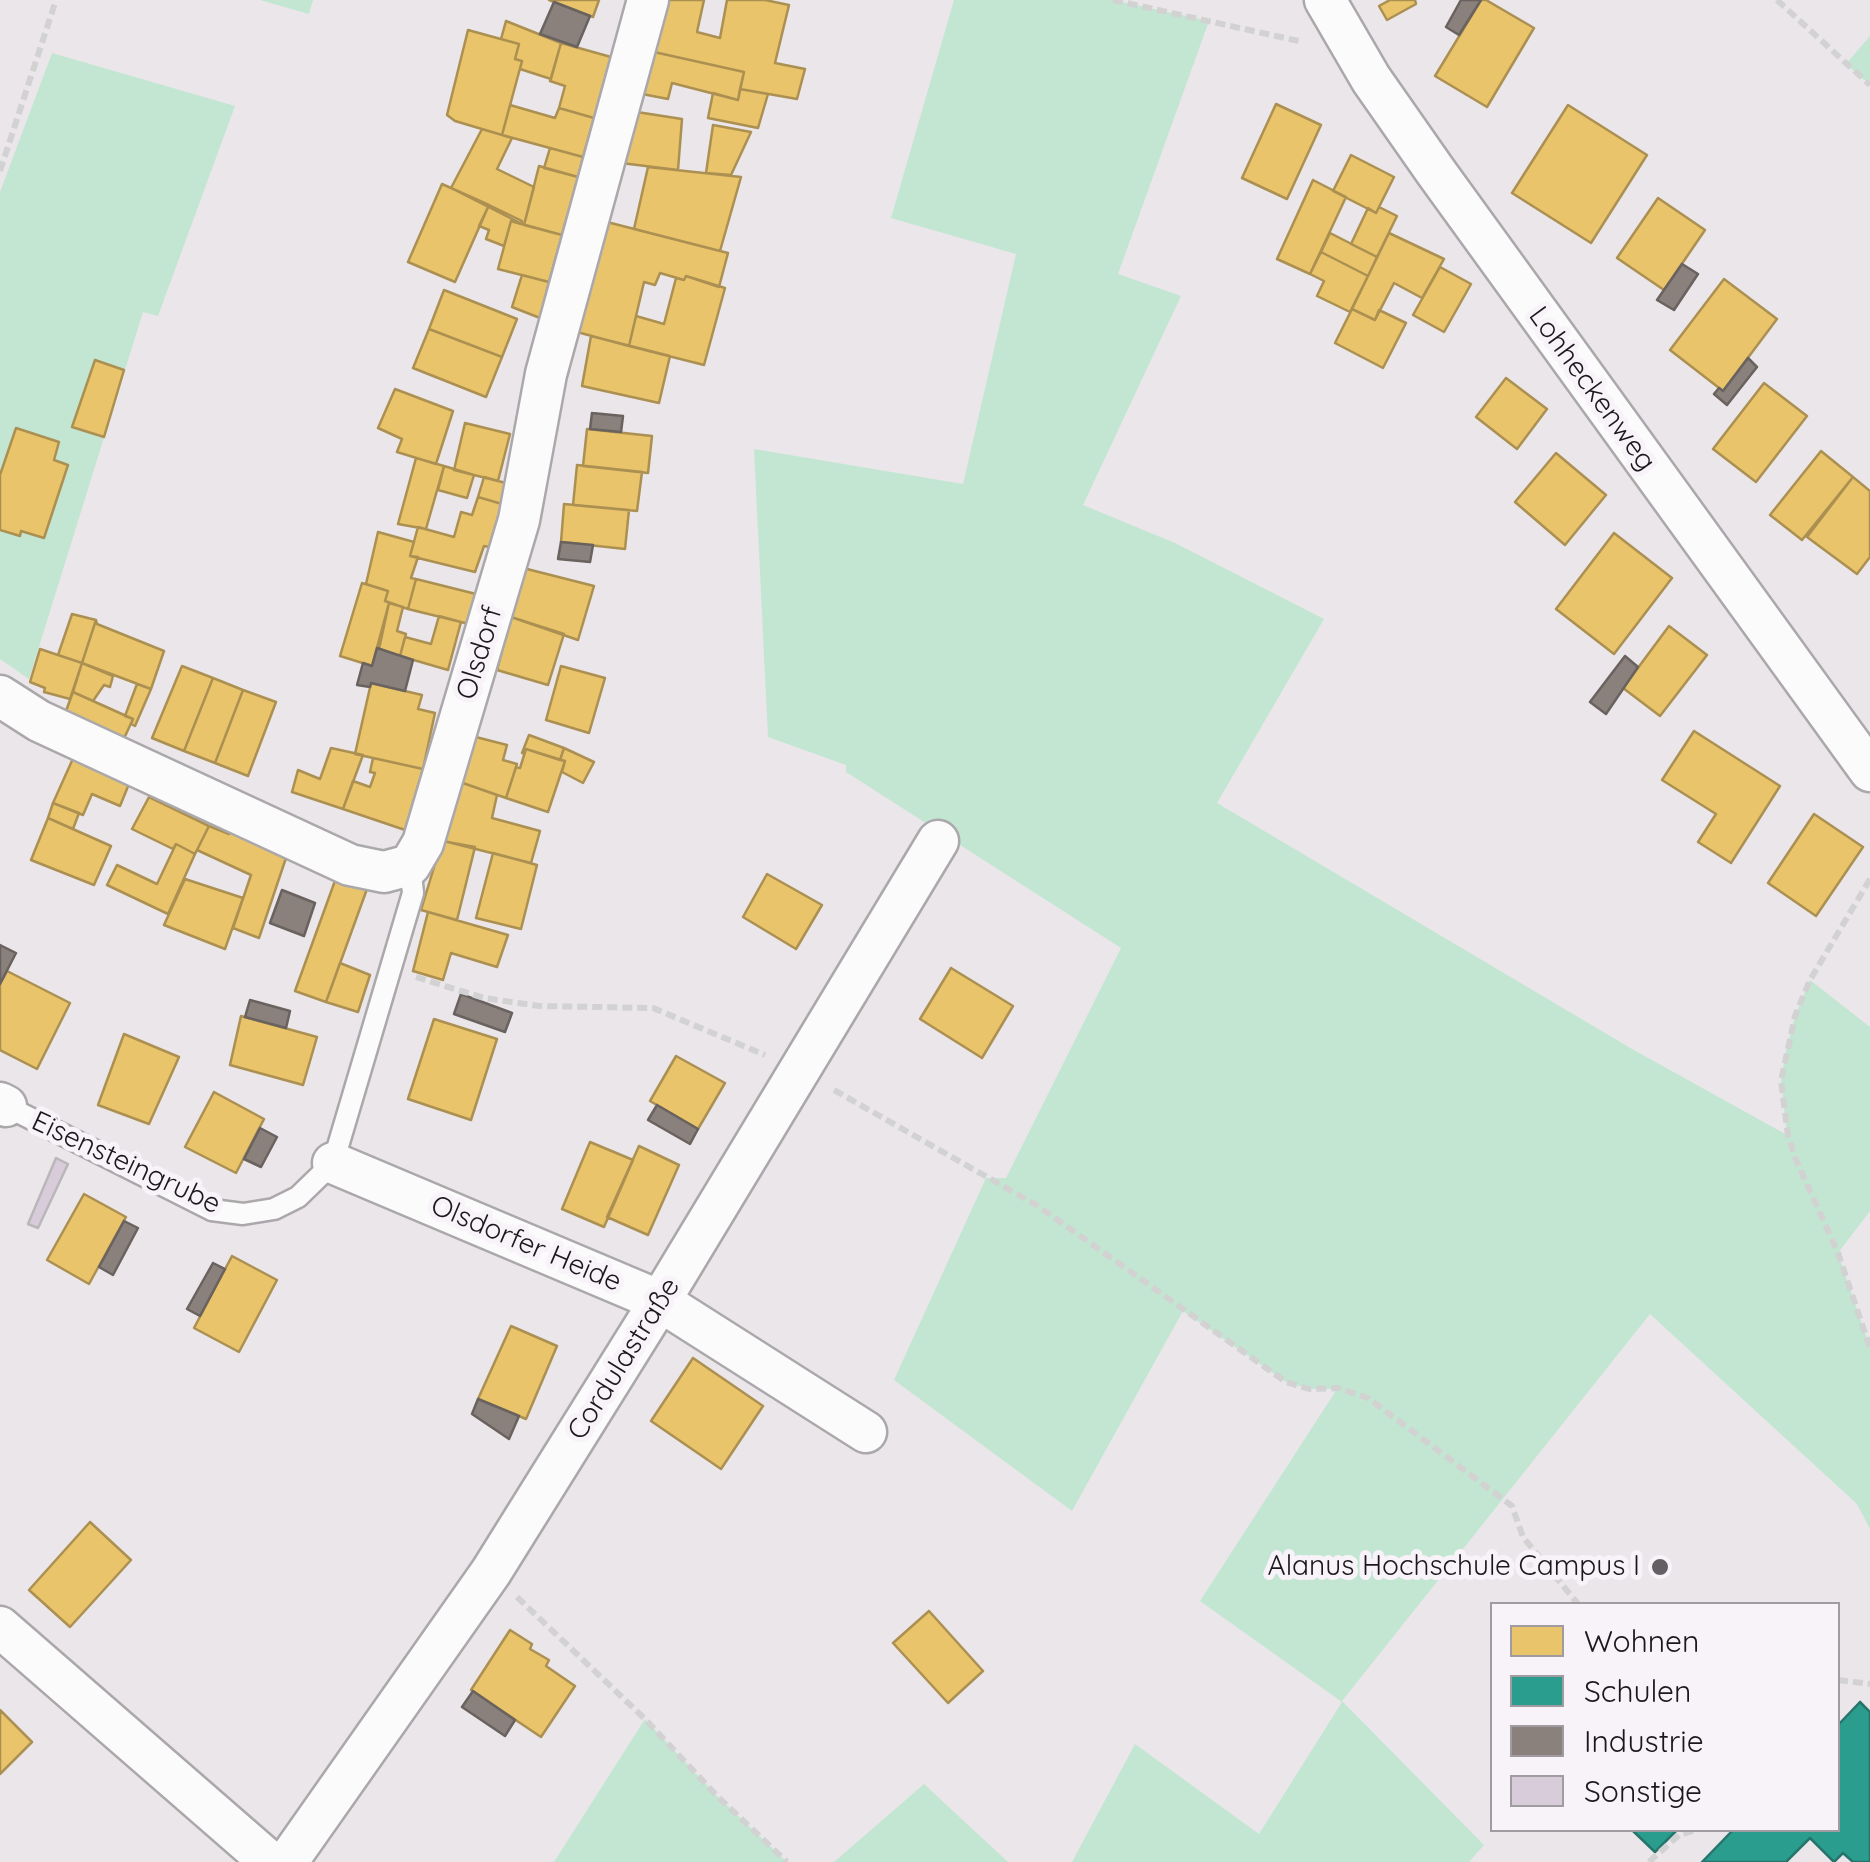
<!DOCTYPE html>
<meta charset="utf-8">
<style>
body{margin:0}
#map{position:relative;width:1870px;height:1862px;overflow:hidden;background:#eae6ea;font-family:Quicksand,sans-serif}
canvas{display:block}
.legend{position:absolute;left:1490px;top:1602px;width:350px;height:230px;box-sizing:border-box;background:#f8f2f9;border:2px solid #a09ba0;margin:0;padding:12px 18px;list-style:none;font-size:30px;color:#1b181b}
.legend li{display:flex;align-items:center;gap:20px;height:50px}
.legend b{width:50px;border:2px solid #a09ba0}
</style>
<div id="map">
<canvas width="1870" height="1862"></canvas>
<ul class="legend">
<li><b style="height:28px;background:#e9c46a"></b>Wohnen</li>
<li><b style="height:28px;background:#2a9d8f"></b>Schulen</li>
<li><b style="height:28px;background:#8a817c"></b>Industrie</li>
<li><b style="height:28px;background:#d8cbda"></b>Sonstige</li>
</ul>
</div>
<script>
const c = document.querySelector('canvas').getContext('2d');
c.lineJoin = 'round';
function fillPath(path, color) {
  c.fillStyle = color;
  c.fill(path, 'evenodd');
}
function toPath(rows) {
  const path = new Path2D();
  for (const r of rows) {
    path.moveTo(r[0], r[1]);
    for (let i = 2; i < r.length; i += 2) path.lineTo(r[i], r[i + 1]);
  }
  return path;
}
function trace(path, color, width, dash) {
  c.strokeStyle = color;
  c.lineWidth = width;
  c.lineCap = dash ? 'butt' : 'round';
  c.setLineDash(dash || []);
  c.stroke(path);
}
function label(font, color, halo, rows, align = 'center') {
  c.font = font + ' Quicksand,sans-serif';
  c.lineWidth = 10;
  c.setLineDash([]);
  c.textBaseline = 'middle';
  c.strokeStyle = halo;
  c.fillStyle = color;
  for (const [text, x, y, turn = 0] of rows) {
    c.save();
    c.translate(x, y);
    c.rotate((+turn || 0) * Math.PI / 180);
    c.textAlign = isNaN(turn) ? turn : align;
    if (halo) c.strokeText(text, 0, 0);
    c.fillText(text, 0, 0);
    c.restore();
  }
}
const green = toPath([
 [260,0,313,0,309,14],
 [954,0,1113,0,1209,21,1118,274,1181,296,1083,505,1175,543,1324,619,1217,803,1632,1049,1787,1135,1781,1081,1785,1056,1795,1016,1810,980,1870,1027,1870,1211,1838,1253,1870,1348,1870,1529,1857,1504,1650,1314,1342,1701,1484,1845,1469,1862,1072,1862,1135,1744,1259,1834,1342,1702,1200,1601,1337,1389,1309,1389,1286,1382,1183,1311,1072,1511,894,1380,986,1178,1006,1178,1121,948,846,772,846,765,768,737,754,449,963,484,1016,254,891,218],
 [1870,36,1870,85,1846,64],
 [52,53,235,106,158,316,143,312,29,679,0,659,0,192],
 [645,1719,717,1796,787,1862,554,1862],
 [924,1784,1008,1862,834,1862]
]);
const homes = toPath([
 [549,0,599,0,593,17,549,0],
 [659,0,704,0,697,32,720,38,727,0,765,0,789,5,775,63,805,69,797,99,740,89,744,72,645,50,659,0],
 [1390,0,1415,0,1416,4,1387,20,1379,6,1390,0],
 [1481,0,1486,0,1534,28,1487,107,1435,76,1481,0],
 [506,21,561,43,551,79,520,69,522,61,515,59,519,44,501,39,506,21],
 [468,30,519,44,515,59,522,61,502,135,455,121,447,115,468,30],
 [561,43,611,57,594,118,559,108,565,86,550,81,561,43],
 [645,50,744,72,738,100,672,83,668,99,632,92,645,50],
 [740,89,768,94,758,128,708,118,713,93,738,100,740,89],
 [1276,104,1321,125,1287,199,1242,178,1276,104],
 [510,105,555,118,559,108,594,118,583,157,502,135,510,105],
 [1568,105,1647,155,1591,243,1512,193,1568,105],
 [637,112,682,119,678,170,621,163,637,112],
 [713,125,751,132,731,175,706,173,713,125],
 [482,129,512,138,497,169,534,187,524,225,451,188,482,129],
 [550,148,583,157,578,177,544,168,550,148],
 [1351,155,1394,177,1376,213,1333,191,1351,155],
 [539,166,578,177,562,235,524,225,539,166],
 [648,167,741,177,720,251,634,229,648,167],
 [1313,180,1346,197,1310,274,1277,259,1313,180],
 [442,184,489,205,455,282,408,262,442,184],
 [1658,198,1705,230,1664,290,1617,258,1658,198],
 [489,205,522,221,521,224,511,221,504,246,486,239,489,230,479,226,489,205],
 [1379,207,1397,216,1377,257,1351,244,1368,208,1376,213,1379,207],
 [511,221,562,235,549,282,498,269,511,221],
 [607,222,728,253,719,287,686,276,684,280,660,273,655,285,644,282,629,346,577,332,607,222],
 [1330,233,1377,257,1368,276,1321,252,1330,233],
 [1389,233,1444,259,1422,298,1394,283,1375,320,1352,309,1389,233],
 [1321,252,1368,276,1350,312,1317,296,1324,281,1310,274,1321,252],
 [1440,267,1471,284,1444,332,1413,315,1440,267],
 [522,275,549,282,540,318,512,307,522,275],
 [686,276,725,288,704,365,629,346,636,316,664,324,676,278,684,280,686,276],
 [1724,279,1777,319,1723,391,1670,350,1724,279],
 [444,290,517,319,502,357,429,329,444,290],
 [1352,309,1375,320,1379,310,1406,323,1383,368,1335,343,1352,309],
 [429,329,502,357,486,397,413,368,429,329],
 [591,336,670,356,659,403,582,386,591,336],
 [95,360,124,370,104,437,72,427,95,360],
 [1506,378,1547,409,1517,449,1476,417,1506,378],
 [1764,383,1807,416,1756,482,1713,449,1764,383],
 [395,389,453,411,436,464,397,452,402,439,378,428,395,389],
 [465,423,510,434,498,481,454,470,465,423],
 [16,428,59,442,54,460,68,465,44,538,21,531,20,536,0,530,0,475,16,428],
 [587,429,652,436,648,473,583,466,587,429],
 [1821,451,1853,477,1802,540,1770,515,1821,451],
 [1556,453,1606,495,1565,545,1515,502,1556,453],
 [416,458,444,466,426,529,398,524,416,458],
 [577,465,642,472,637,511,573,505,577,465],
 [444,466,474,475,467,498,438,490,444,466],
 [484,477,509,484,502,504,478,497,484,477],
 [1853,477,1870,491,1870,557,1857,574,1807,537,1853,477],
 [478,497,502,504,489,547,484,546,475,572,410,556,418,527,454,537,461,512,472,515,478,497],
 [564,504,629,510,625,549,561,542,564,504],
 [378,532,414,542,410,556,418,557,411,578,416,579,408,609,385,601,388,591,366,584,378,532],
 [1614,533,1672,578,1614,654,1556,609,1614,533],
 [523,568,594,586,578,640,511,617,523,568],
 [416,579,476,594,469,624,408,609,416,579],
 [362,583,388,591,385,601,389,603,372,666,340,656,362,583],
 [389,603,403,607,397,631,406,634,400,656,379,649,389,603],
 [72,614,96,620,82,663,58,655,72,614],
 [439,616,461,622,448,670,400,656,405,637,431,644,439,616],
 [511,617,564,634,548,685,497,670,511,617],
 [96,620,97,624,164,651,151,689,82,663,96,620],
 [1669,626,1707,655,1660,716,1623,688,1669,626],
 [40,649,82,663,70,699,44,692,45,688,30,682,40,649],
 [82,663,113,676,110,687,104,685,93,701,73,692,82,663],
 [182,666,213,678,184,751,152,738,182,666],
 [561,666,605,678,589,733,546,720,561,666],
 [213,678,243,690,215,763,184,751,213,678],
 [371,683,422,695,418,709,435,713,423,769,355,754,371,683],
 [137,684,151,689,135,726,131,724,133,719,125,716,137,684],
 [243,690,276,702,248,776,215,763,243,690],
 [73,692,133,719,121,745,63,719,73,692],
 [1694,731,1780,786,1731,863,1698,842,1716,814,1662,780,1694,731],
 [529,735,564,748,560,760,526,749,524,754,522,753,529,735],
 [472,736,507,745,503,760,517,764,506,798,460,782,472,736],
 [331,748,363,755,343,809,292,792,298,770,320,779,331,748],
 [564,748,594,762,583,783,562,772,565,761,560,760,564,748],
 [526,749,565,761,548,812,506,798,516,767,520,768,526,749],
 [75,754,131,779,120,806,92,794,83,815,53,803,75,754],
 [373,758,423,769,405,830,343,809,353,781,370,787,375,773,370,772,373,758],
 [460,782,497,795,492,818,540,831,531,863,444,841,460,782],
 [149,797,209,826,195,854,176,844,173,849,132,829,149,797],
 [53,803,79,813,73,829,48,818,53,803],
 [1814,814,1863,847,1816,916,1768,883,1814,814],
 [48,818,111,846,94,885,31,860,48,818],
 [209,826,229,834,230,831,286,858,259,938,233,928,251,875,197,850,209,826],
 [442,841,475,847,457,920,421,910,442,841],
 [176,844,195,854,168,914,107,885,117,865,157,884,176,844],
 [493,853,537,865,521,929,476,918,493,853],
 [767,874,822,905,796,949,743,917,767,874],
 [336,878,367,889,326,1002,295,991,336,878],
 [185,879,243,898,225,949,164,925,185,879],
 [428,912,508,935,497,967,451,953,443,980,413,971,428,912],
 [340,963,370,975,358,1012,326,1002,340,963],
 [951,968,1013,1006,982,1058,920,1019,951,968],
 [7,971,70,1003,37,1069,0,1050,0,984,7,971],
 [241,1016,317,1037,303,1085,230,1065,241,1016],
 [434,1019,497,1039,471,1120,408,1099,434,1019],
 [124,1034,179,1057,149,1124,98,1105,124,1034],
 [676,1056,725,1083,698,1129,650,1101,676,1056],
 [214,1092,264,1119,236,1173,185,1147,214,1092],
 [590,1142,633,1160,604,1227,562,1209,590,1142],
 [639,1146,679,1165,648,1235,607,1217,639,1146],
 [84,1194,126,1217,89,1284,47,1260,84,1194],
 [232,1256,277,1280,239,1352,194,1328,232,1256],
 [511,1326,557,1346,526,1419,478,1399,511,1326],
 [693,1358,763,1406,721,1469,651,1421,693,1358],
 [90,1522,131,1560,70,1627,29,1590,90,1522],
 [929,1611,983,1671,948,1703,893,1643,929,1611],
 [510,1630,532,1644,530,1649,549,1660,546,1666,575,1686,541,1737,471,1690,510,1630],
 [0,1710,32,1742,0,1774,0,1710]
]);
const schools = toPath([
 [1860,1702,1870,1712,1870,1862,1853,1862,1843,1853,1834,1862,1810,1838,1786,1862,1702,1862,1733,1830,1838,1830,1838,1725,1860,1702],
 [1632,1830,1677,1830,1655,1852,1632,1830]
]);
const industry = toPath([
 [1461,0,1481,0,1459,35,1446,27,1461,0],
 [554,2,590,16,577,47,540,34,554,2],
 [1682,264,1698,274,1674,310,1657,300,1682,264],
 [1748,358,1757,367,1727,405,1714,394,1719,388,1723,391,1748,358],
 [592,413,623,416,621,432,590,429,592,413],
 [561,542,593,545,590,562,558,559,561,542],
 [377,648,413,660,405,691,371,683,370,687,357,685,363,663,372,666,377,648],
 [1625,656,1638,667,1606,714,1590,702,1625,656],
 [282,890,315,903,304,936,270,923,282,890],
 [0,945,16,953,0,984,0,945],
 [461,994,512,1013,505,1032,454,1014,461,994],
 [250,1000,290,1011,286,1028,245,1017,250,1000],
 [657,1105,698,1129,690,1144,648,1120,657,1105],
 [260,1128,277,1137,261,1167,244,1159,260,1128],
 [124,1221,138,1228,113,1275,99,1267,124,1221],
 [213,1263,225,1269,200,1316,187,1309,213,1263],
 [478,1399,519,1416,509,1439,472,1414,478,1399],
 [473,1691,515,1720,505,1736,462,1707,473,1691]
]);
const building = toPath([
 [56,1158,68,1164,38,1228,28,1224,56,1158]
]);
const path = toPath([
 [1113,0,1303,42],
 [1777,0,1870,85],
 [0,171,56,0],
 [1870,879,1810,980,1795,1016,1781,1081,1788,1136,1796,1160,1838,1253,1870,1348],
 [416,977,484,998,539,1006,653,1008,765,1055],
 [834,1090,1038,1206,1286,1382,1309,1389,1338,1388,1368,1398,1512,1506,1523,1537,1578,1604],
 [517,1597,645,1719,717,1796,787,1862],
 [1838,1680,1870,1684],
 [1649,1862,1679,1835,1696,1830]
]);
const lane = toPath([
 [6,1106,212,1210,243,1214,274,1209,298,1197,333,1163,413,893,410,865]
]);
const street = toPath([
 [1325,0,1371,79,1436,172,1870,771],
 [0,696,39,721,350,865,384,872,410,865,423,843,519,520,546,374,648,0],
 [0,1103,6,1106],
 [333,1163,660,1301,866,1432],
 [0,1627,270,1862],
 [287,1862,491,1572,660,1301,938,841]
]);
const markers = [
 [1660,1567,10,"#636063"]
];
const streetNames = [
 ["Lohheckenweg",1592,389,54],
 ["Olsdorf",480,653,-73],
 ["Eisensteingrube",126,1163,25],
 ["Olsdorfer Heide",526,1244,23],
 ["Cordulastraße",624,1359,-58]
];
const poiNames = [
 ["Alanus Hochschule Campus I",1640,1567]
];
fillPath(green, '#c3e6d3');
fillPath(homes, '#e9c46a');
trace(homes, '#ab9052', 2.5);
fillPath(schools, '#2a9d8f');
trace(schools, '#26756c', 2.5);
fillPath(industry, '#8a817c');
trace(industry, '#69625f', 2.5);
fillPath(building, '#d8cbda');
trace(building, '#bab7ba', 2.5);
trace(lane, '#aba8ab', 25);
trace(street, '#aba8ab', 45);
trace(path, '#d2d2d2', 6, [10, 5]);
trace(lane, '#fcfbfc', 20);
trace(street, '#fcfbfc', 40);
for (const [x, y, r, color] of markers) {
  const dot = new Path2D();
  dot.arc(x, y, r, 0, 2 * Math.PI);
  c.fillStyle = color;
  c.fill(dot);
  trace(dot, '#f8f2f9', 4);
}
label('28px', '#1b181b', '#f8f2f9', streetNames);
label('28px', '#1b181b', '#f8f2f9', poiNames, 'right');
</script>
